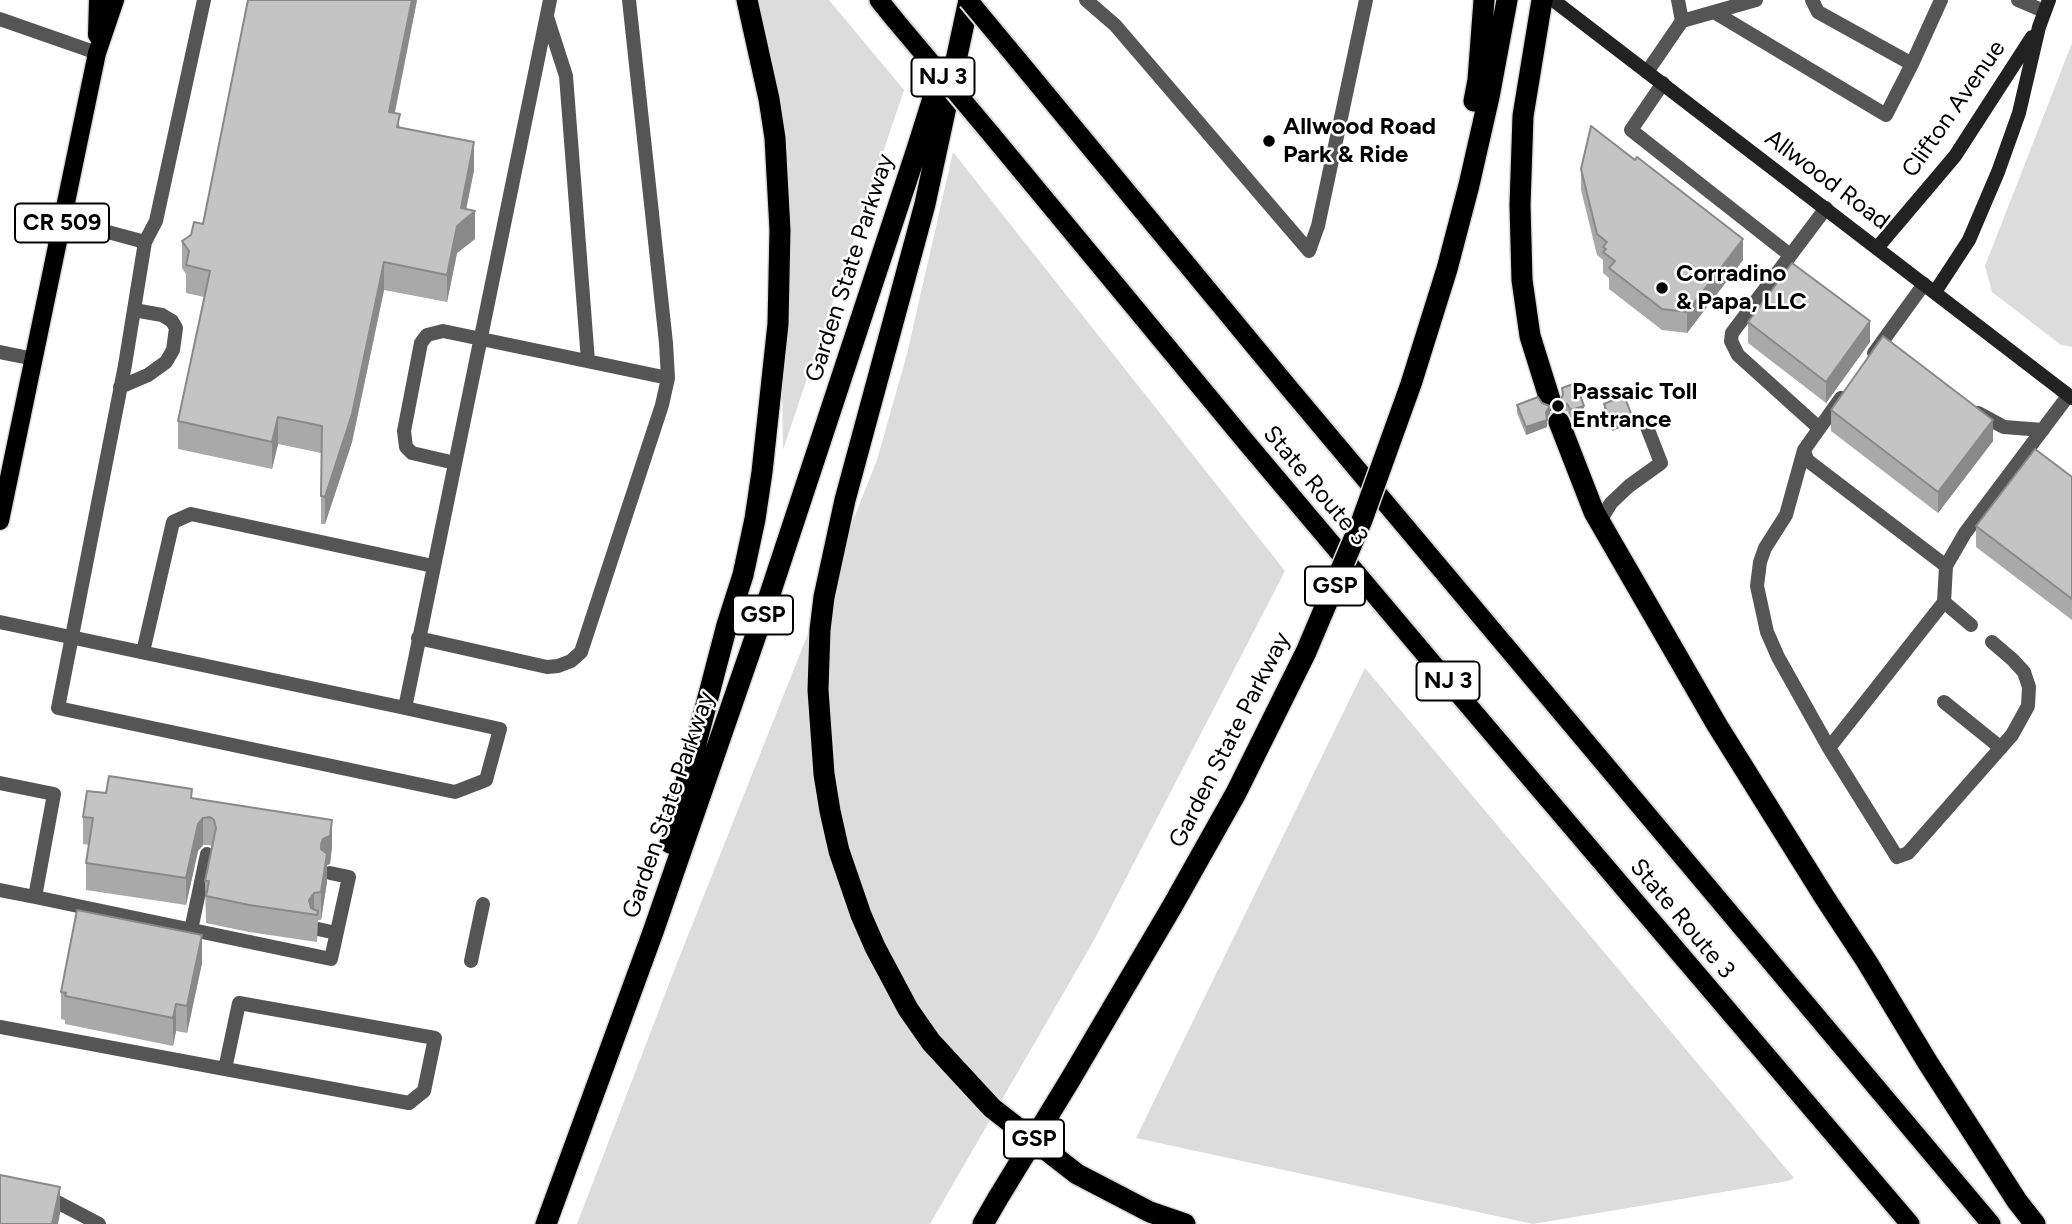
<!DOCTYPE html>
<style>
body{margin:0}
canvas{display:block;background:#fff}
</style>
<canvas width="2072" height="1224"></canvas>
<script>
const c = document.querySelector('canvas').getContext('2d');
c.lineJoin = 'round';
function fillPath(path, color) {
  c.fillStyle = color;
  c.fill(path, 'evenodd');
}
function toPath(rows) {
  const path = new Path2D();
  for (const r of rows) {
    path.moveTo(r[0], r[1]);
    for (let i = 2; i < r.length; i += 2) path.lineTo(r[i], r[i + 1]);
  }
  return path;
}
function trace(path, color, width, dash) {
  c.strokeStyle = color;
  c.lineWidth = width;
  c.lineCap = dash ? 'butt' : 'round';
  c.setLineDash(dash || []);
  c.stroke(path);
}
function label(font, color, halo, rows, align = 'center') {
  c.font = font + ' Figtree,sans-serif';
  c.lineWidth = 5;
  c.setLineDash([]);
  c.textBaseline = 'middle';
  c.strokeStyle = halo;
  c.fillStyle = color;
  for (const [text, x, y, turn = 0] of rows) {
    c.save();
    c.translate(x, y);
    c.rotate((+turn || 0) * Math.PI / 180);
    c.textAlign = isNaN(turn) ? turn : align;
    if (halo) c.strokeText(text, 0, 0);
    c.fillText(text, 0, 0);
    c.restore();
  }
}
const green = toPath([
 [758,0,829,0,904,90,783,450,782,384,790,307,790,226,774,67],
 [2072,43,2072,347,2061,345,1992,292,1985,266],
 [953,152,1285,571,1093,942,930,1224,577,1224,677,963,877,460,907,354],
 [1365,668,1794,1178,1788,1181,1533,1224,1136,1138]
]);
const service = toPath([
 [1086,0,1115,25,1309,251,1318,226,1366,0],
 [1678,0,1682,21],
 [2018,0,2044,11],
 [1714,12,1886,115,1912,64,1818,12,1812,0],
 [547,17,566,76,588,361],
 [1912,64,1941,0],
 [1647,72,1682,21,1756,0],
 [1663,83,1631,130,1790,255],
 [63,220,145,242,156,221,204,0],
 [145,242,125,365,58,708,455,792,486,780,500,729,405,708],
 [1874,353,1924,284],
 [120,387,148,375,166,362,173,350,176,328,172,321,162,315,134,310],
 [1841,398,1804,450,1786,515,1765,548,1760,562,1757,586,1767,632,1778,657,1829,748,1944,602,1946,566],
 [1978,413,2004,427,2043,430],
 [1819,428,1738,355,1731,341,1732,333,1826,208],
 [1804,450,1807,460,1946,566,1965,533,2068,396],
 [455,463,412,453,406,447,404,431,421,343,427,335,443,331,668,378],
 [1600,521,1611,503,1629,486,1661,463,1645,422],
 [1944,602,1971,625],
 [0,622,405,708,550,0],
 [418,638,547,667,558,666,571,661,581,652,662,405,668,378,666,343,629,0],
 [143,652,173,522,191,514,433,566],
 [1944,702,2001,748],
 [1829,748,1897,857,1908,853,2012,735,2028,706,2029,687,2024,672,2013,660,1992,642],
 [0,783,54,794,35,897,0,890],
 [35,897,331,959,349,877,330,873],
 [318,929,336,933],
 [191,930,207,854],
 [471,961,483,904],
 [0,1027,225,1069,409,1103,424,1091,435,1038,239,1003,225,1069],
 [42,1199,57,1202,99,1224]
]);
const minor = toPath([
 [0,19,97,53],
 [0,352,34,359]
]);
const secondary = toPath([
 [1553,0,2072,398],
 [1877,248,1955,156,2032,37],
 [1935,292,1969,240,1998,172,2019,113,2039,27,2049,0]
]);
const primary = toPath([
 [97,35,98,0],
 [0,521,97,53,115,0]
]);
const trunk = toPath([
 [879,0,896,21],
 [1018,60,1289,388,1991,1224],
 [991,134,1246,442,1450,684,1910,1224]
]);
const motorway = toPath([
 [969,0,925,204,845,500,824,597,820,630,818,690,824,774,830,811,839,851,861,915,875,947,908,1009,931,1042,992,1108,1077,1174,1150,1212,1185,1224],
 [1542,0,1523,116,1520,205,1522,280,1530,336,1550,400],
 [1474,101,1478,80,1484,0],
 [1411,384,1447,269,1469,185,1489,97,1507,0],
 [1559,422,1594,512,1717,725,1825,898,1867,962,1928,1063,2017,1201,2035,1224],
 [670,843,727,625,743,575,755,519,762,472,778,324,780,230,775,138,769,99,747,0],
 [1070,1080,1173,905,1236,793,1306,652],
 [546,1224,653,932,766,606,917,149,940,76],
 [983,1224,998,1198]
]);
const trunkBridge = toPath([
 [968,0,1018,60],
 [896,21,991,134]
]);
const motorwayBridge = toPath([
 [1306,652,1362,520,1411,384],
 [998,1198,1070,1080]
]);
const wall = toPath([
 [248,0,417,0,395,113,400,127,474,170,466,209,475,239,457,253,447,302,384,290,352,442,325,524,321,524,321,453,278,444,272,469,178,449,178,421,204,297,186,293,186,274,182,268,182,241,191,235,203,224],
 [1581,169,1743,260,1687,333,1662,330,1609,289,1609,278,1603,273,1603,260,1597,255,1581,190],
 [1748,322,1870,342,1826,403,1748,343],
 [1562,396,1584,413,1571,418,1567,411,1559,409,1559,402],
 [1604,404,1632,423,1612,431,1604,411],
 [1517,405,1550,413,1547,419,1547,427,1526,435,1517,413],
 [1831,410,1993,441,1938,513,1831,431],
 [2072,477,2072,620,1976,547,1976,526],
 [106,793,192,798,332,847,330,864,327,865,327,882,321,920,318,920,317,942,249,932,206,923,205,881,213,847,210,845,203,845,198,851,186,905,86,890,86,863,89,845,83,844,83,817],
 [202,963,187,1033,176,1031,173,1046,65,1024,65,1020,61,1019,61,992]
]);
const shadedWall = toPath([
 [412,0,417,0,389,140,389,112],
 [474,142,474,170,464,220,475,211,475,239,457,253,447,302,447,275],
 [1743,239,1743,260,1687,333,1687,312],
 [384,262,384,290,352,442,325,524,325,497],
 [1870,321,1870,342,1826,403,1826,382],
 [1550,406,1550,413,1546,419,1546,412],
 [1584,406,1584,413,1571,418,1571,410],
 [1632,416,1632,423,1612,431,1612,424],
 [278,417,278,444,272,469,272,442],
 [1547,420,1547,427,1526,435,1526,427],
 [1993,420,1993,441,1938,513,1938,492],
 [203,818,203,845,198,851,186,905,186,878,198,824],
 [332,820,332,847,330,864,327,865,327,882,321,920,321,844],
 [314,893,314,915,309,914,309,900],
 [202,935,202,963,187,1033,187,1006],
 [176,1004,176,1031,173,1046,173,1018],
 [60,1187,60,1214,58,1224,52,1224]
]);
const building = toPath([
 [248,0,412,0,389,112,400,114,397,127,474,142,461,208,475,211,457,226,447,275,384,262,352,414,325,497,321,496,322,426,278,417,272,442,178,421,210,271,186,265,189,251,182,241,191,235,194,222,203,224,248,0],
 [1591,126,1635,160,1637,157,1743,239,1687,312,1662,309,1609,268,1615,261,1603,252,1606,249,1603,247,1607,242,1597,234,1581,169,1591,126],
 [1792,263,1870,321,1826,382,1748,322,1792,263],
 [1883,336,1993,420,1938,492,1831,410,1883,336],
 [1576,383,1584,406,1571,410,1567,404,1559,402,1563,395,1562,388,1576,383],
 [1624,395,1632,416,1612,424,1604,404,1624,395],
 [1538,397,1542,403,1550,406,1546,412,1547,420,1526,427,1517,405,1538,397],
 [2035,449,2072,477,2072,599,1976,526,2035,449],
 [109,776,192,789,191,798,332,820,330,836,323,839,321,844,321,849,327,854,321,892,314,893,309,900,311,908,318,911,317,915,249,905,206,896,209,881,205,881,216,828,214,820,210,817,203,818,198,824,186,878,86,863,93,818,83,817,87,791,106,793,109,776],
 [77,910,202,935,187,1006,176,1004,173,1018,65,996,66,993,61,992,77,910],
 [0,1175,60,1187,52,1224,0,1224,0,1175]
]);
const markers = [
 [1269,141,7,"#000"],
 [1662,288,7,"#000"],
 [1558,406,7,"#000"]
];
const shields = [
 [943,77,63],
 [62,223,94],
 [1335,586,60],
 [763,615,60],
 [1448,681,63],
 [1034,1139,60]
];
const shieldNames = [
 ["NJ 3",943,77],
 ["CR 509",62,223],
 ["GSP",1335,586],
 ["GSP",763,615],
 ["NJ 3",1448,681],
 ["GSP",1034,1139]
];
const streetNames = [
 ["Clifton Avenue",1954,109,-55],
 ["Allwood Road",1827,180,37],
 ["Garden State Parkway",850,268,-72],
 ["State Route 3",1315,486,50],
 ["Garden State Parkway",1230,740,-63],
 ["Garden State Parkway",669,805,-71],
 ["State Route 3",1682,919,50]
];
const poiNames = [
 ["Allwood Road",1283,127],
 ["Park & Ride",1283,155],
 ["Corradino",1676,274],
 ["& Papa, LLC",1676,302],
 ["Passaic Toll",1572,392],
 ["Entrance",1572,420]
];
fillPath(green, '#dcdcdc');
trace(primary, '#dbdbdb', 21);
trace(trunk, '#dbdbdb', 23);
trace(motorway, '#dbdbdb', 24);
trace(service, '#555', 14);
trace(minor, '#555', 14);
trace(secondary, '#222', 14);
trace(primary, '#000', 18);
trace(trunk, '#000', 19);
trace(motorway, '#000', 21);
trace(trunkBridge, '#dbdbdb', 23, []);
trace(motorwayBridge, '#dbdbdb', 24, []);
trace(trunkBridge, '#000', 19);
trace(motorwayBridge, '#000', 21);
fillPath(wall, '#a9a9a9');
fillPath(shadedWall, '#898989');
fillPath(building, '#c4c4c4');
trace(building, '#898989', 2);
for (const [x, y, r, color] of markers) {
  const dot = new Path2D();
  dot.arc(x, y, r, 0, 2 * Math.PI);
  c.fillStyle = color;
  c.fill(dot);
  trace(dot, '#fff', 2.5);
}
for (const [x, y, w] of shields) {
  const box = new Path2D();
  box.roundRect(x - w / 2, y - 19.5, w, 39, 5);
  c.fillStyle = '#fff';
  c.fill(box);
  trace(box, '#000', 2);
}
label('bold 23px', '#000', null, shieldNames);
label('24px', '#000', '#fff', streetNames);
label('bold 24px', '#000', '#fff', poiNames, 'left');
</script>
